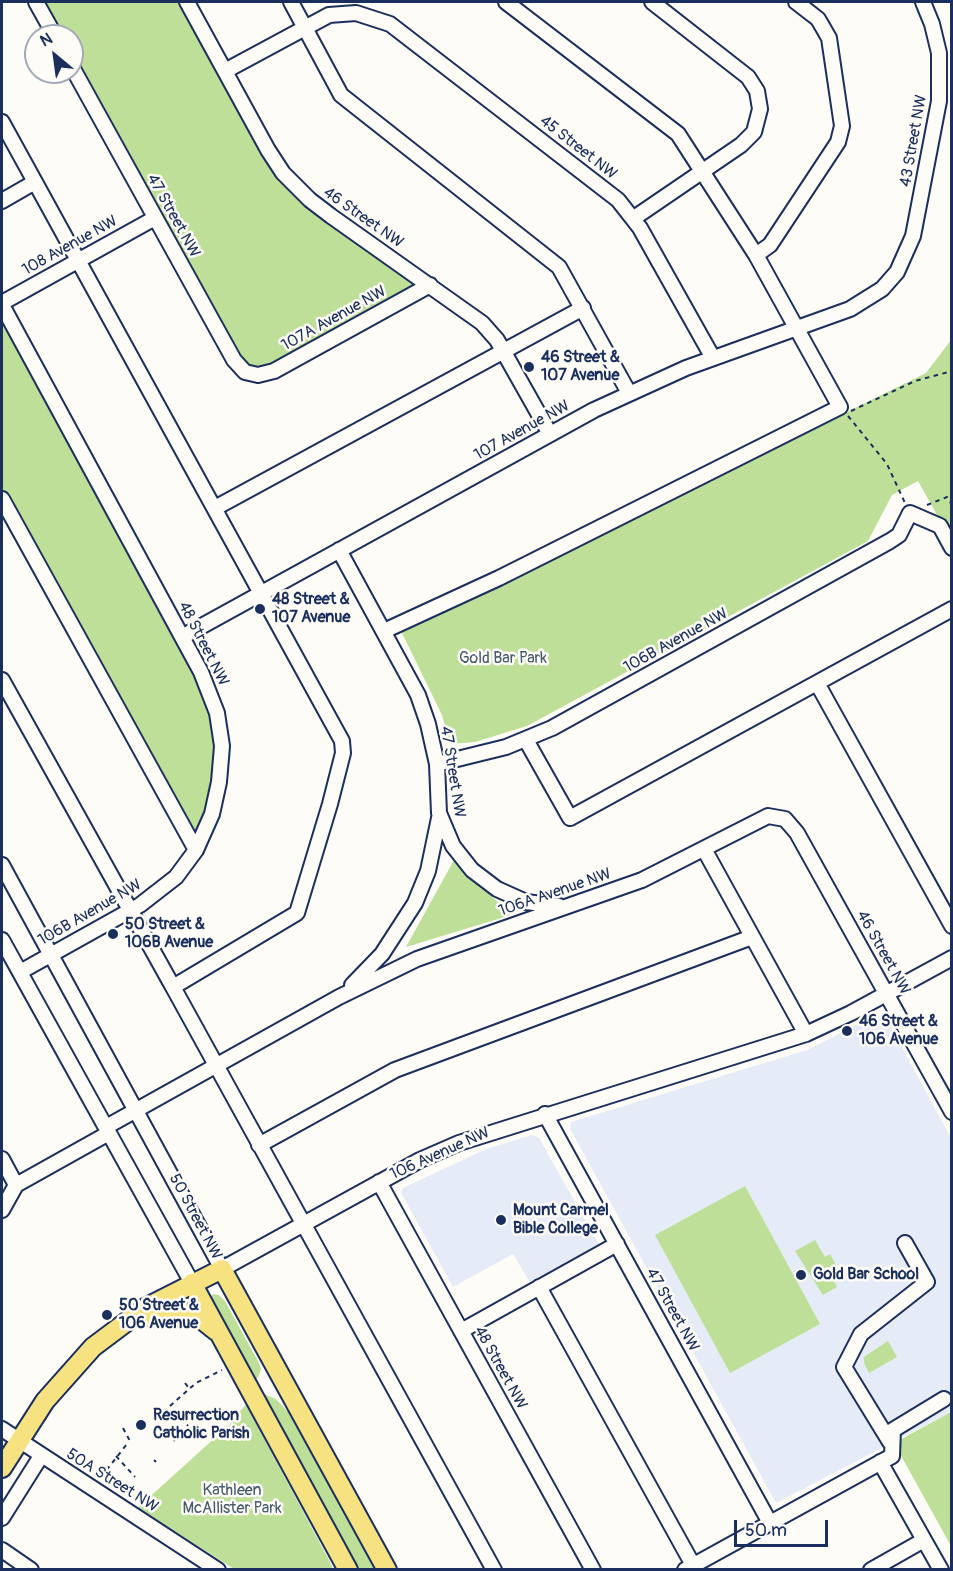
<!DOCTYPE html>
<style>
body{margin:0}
#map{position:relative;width:953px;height:1571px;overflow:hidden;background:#fdfcf7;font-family:Pangolin,sans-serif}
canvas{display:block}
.frame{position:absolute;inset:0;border:3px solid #1b2f5e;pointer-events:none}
.north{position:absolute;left:24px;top:24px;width:60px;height:60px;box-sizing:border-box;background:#fdfcf7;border:2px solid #a3aaba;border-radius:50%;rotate:331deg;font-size:16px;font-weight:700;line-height:24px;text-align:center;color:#1b2f5e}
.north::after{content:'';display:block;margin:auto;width:21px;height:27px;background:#1b2f5e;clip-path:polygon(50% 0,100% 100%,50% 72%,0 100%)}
.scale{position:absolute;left:734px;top:1520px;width:94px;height:27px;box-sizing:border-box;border:3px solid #1b2f5e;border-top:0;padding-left:8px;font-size:18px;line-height:21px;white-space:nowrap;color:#1b2f5e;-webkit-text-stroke:4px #fdfcf7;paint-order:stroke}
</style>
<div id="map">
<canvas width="953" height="1571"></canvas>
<div class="frame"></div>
<div class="north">N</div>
<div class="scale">50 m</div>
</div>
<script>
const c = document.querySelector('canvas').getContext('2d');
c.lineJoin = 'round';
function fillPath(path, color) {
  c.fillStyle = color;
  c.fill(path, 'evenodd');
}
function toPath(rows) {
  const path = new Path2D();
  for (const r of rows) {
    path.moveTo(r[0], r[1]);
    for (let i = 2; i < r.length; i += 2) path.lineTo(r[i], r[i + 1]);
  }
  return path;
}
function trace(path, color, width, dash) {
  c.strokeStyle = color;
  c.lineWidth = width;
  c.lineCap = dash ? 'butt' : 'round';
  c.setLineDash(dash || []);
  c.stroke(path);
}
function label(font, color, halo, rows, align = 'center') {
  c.font = font + ' Pangolin,sans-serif';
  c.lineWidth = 5;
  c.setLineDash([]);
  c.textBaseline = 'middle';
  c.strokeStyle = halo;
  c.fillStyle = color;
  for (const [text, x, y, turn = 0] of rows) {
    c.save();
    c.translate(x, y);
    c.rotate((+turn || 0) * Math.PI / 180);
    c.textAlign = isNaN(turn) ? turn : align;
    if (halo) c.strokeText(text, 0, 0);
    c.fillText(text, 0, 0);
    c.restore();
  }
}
const built = toPath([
 [876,1015,886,1018,951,1138,951,1412,776,1503,570,1129,571,1122,807,1050],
 [532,1135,539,1138,601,1248,532,1286,513,1254,453,1287,401,1193,403,1188,486,1149]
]);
const green = toPath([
 [36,2,187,2,283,173,430,285,274,371,245,372,72,67,72,36,55,36],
 [2,305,201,672,222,746,196,850,2,499],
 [951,340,951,540,918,481,892,495,868,541,527,726,475,742,450,744,442,715,401,631,926,373],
 [454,860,511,915,406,947],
 [745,1186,820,1324,730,1373,655,1235],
 [815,1240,825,1257,830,1254,838,1269,830,1274,837,1287,823,1295,795,1251],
 [213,1294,219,1295,225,1301,259,1363,261,1369,258,1378,254,1379,209,1299],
 [888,1341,897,1357,869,1373,864,1363,864,1357],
 [264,1394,276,1399,288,1412,376,1569,358,1569,263,1396],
 [246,1405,329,1560,333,1569,234,1569,139,1508,138,1501,144,1502,238,1417,238,1413],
 [951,1412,951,1546,894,1443]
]);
const path = toPath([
 [851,411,915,381,952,371],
 [848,416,887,464,905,503],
 [927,505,947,497,952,505],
 [185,1383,189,1388],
 [170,1406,196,1383,222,1370],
 [181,1418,188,1426],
 [123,1428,130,1441],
 [166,1431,175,1441],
 [116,1456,135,1477],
 [154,1460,156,1462],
 [101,1477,127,1444]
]);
const minor = toPath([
 [36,2,55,36],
 [187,2,268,150,283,173,310,200,331,216,482,323,497,340,550,434],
 [291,2,341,95,559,267,629,393],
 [506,2,678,134,756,255],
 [72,67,234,360,245,372,258,375,274,371,430,285],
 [225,71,329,15,356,13,390,24,618,200,640,228,713,358],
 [2,122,35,182],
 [2,201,35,182,342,741,343,753,330,804,297,913,173,987,494,1570],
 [634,218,741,145,754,132,760,109,757,91,748,77,652,2],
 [2,303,155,218],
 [2,305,201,672,217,713,222,746,219,782,212,814,196,850,176,877,140,905,20,972],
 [2,499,196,850],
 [215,508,583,308],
 [339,550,418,695,428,724,437,764,439,813,453,846,472,870,497,889,526,902,559,906],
 [384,631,499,578,840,407,756,255,770,245,838,142,842,126,829,38,818,19,796,2],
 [182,637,594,410,686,368,850,309,882,289,897,272,913,236,939,101,939,53,932,24,923,2],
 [2,680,173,987],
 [817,683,952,926],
 [526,740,570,818,952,609],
 [437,764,506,747,552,728,890,541,899,535,910,513,940,526,952,548],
 [704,849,806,1034],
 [2,865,222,1269,420,1160,459,1143,806,1034,851,1013,952,958],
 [2,940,192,1283],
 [352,985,382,954,415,903,428,871,439,818],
 [545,1114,770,1523],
 [106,1127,339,997,417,959,642,880,768,816,785,819,797,833,952,1112],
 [259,1145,395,1070,752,937],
 [2,1159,16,1185],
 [379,1182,593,1570],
 [2,1210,16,1185,109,1133],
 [539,1287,693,1565],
 [461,1331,617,1244],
 [2,1429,218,1570],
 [890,1442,844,1367,861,1334,927,1282,905,1243],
 [880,1462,941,1570],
 [2,1518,41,1456],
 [2,1550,31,1570],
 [685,1570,892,1456,893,1430,944,1399],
 [871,1570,924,1540]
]);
const major = toPath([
 [192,1283,348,1570],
 [139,1318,158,1313,182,1312,201,1319,216,1331],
 [2,1468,45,1401,93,1347,145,1308,222,1269,387,1570]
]);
const markers = [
 [529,367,6,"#1b2f5e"],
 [260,609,6,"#1b2f5e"],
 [113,934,6,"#1b2f5e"],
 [847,1031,6,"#1b2f5e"],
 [501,1220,6,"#1b2f5e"],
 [801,1275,6,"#1b2f5e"],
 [107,1315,6,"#1b2f5e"],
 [141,1425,6,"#1b2f5e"]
];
const streetNames = [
 ["43 Street NW",914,141,-80],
 ["45 Street NW",578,148,38],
 ["47 Street NW",173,216,61],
 ["46 Street NW",363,218,35],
 ["108 Avenue NW",70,246,-29],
 ["107A Avenue NW",334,319,-29],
 ["107 Avenue NW",522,431,-29],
 ["106B Avenue NW",676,641,-29],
 ["48 Street NW",203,644,63],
 ["47 Street NW",452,772,81],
 ["106A Avenue NW",555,893,-19],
 ["106B Avenue NW",90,913,-30],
 ["46 Street NW",883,953,61],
 ["106 Avenue NW",440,1154,-24],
 ["50 Street NW",195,1217,62],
 ["47 Street NW",672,1310,61],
 ["48 Street NW",500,1368,61],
 ["50A Street NW",112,1481,32]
];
const poiNames = [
 ["46 Street &",541,358],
 ["107 Avenue",541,376],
 ["48 Street &",272,600],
 ["107 Avenue",272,618],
 ["50 Street &",125,925],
 ["106B Avenue",125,943],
 ["46 Street &",859,1022],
 ["106 Avenue",859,1040],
 ["Mount Carmel",513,1211],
 ["Bible College",513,1229],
 ["Gold Bar School",813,1275],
 ["50 Street &",119,1306],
 ["106 Avenue",119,1324],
 ["Resurrection",153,1416],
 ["Catholic Parish",153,1434]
];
const parkNames = [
 ["Gold Bar Park",503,659],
 ["Kathleen",232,1491],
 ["McAllister Park",232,1509]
];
fillPath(built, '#e6ecf7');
fillPath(green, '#bedf98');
trace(minor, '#1b2f5e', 18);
trace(major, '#1b2f5e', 22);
trace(path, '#1b2f5e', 2, [4.5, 4.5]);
trace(minor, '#fdfcf7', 14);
trace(major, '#f7e281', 18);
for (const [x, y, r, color] of markers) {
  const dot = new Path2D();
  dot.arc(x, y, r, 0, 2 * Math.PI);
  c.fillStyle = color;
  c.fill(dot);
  trace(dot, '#fdfcf7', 2);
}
label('16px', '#1b2f5e', '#fdfcf7', streetNames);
label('bold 16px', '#1b2f5e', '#fdfcf7', poiNames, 'left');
label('16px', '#445b6c', '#fdfcf7', parkNames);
</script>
